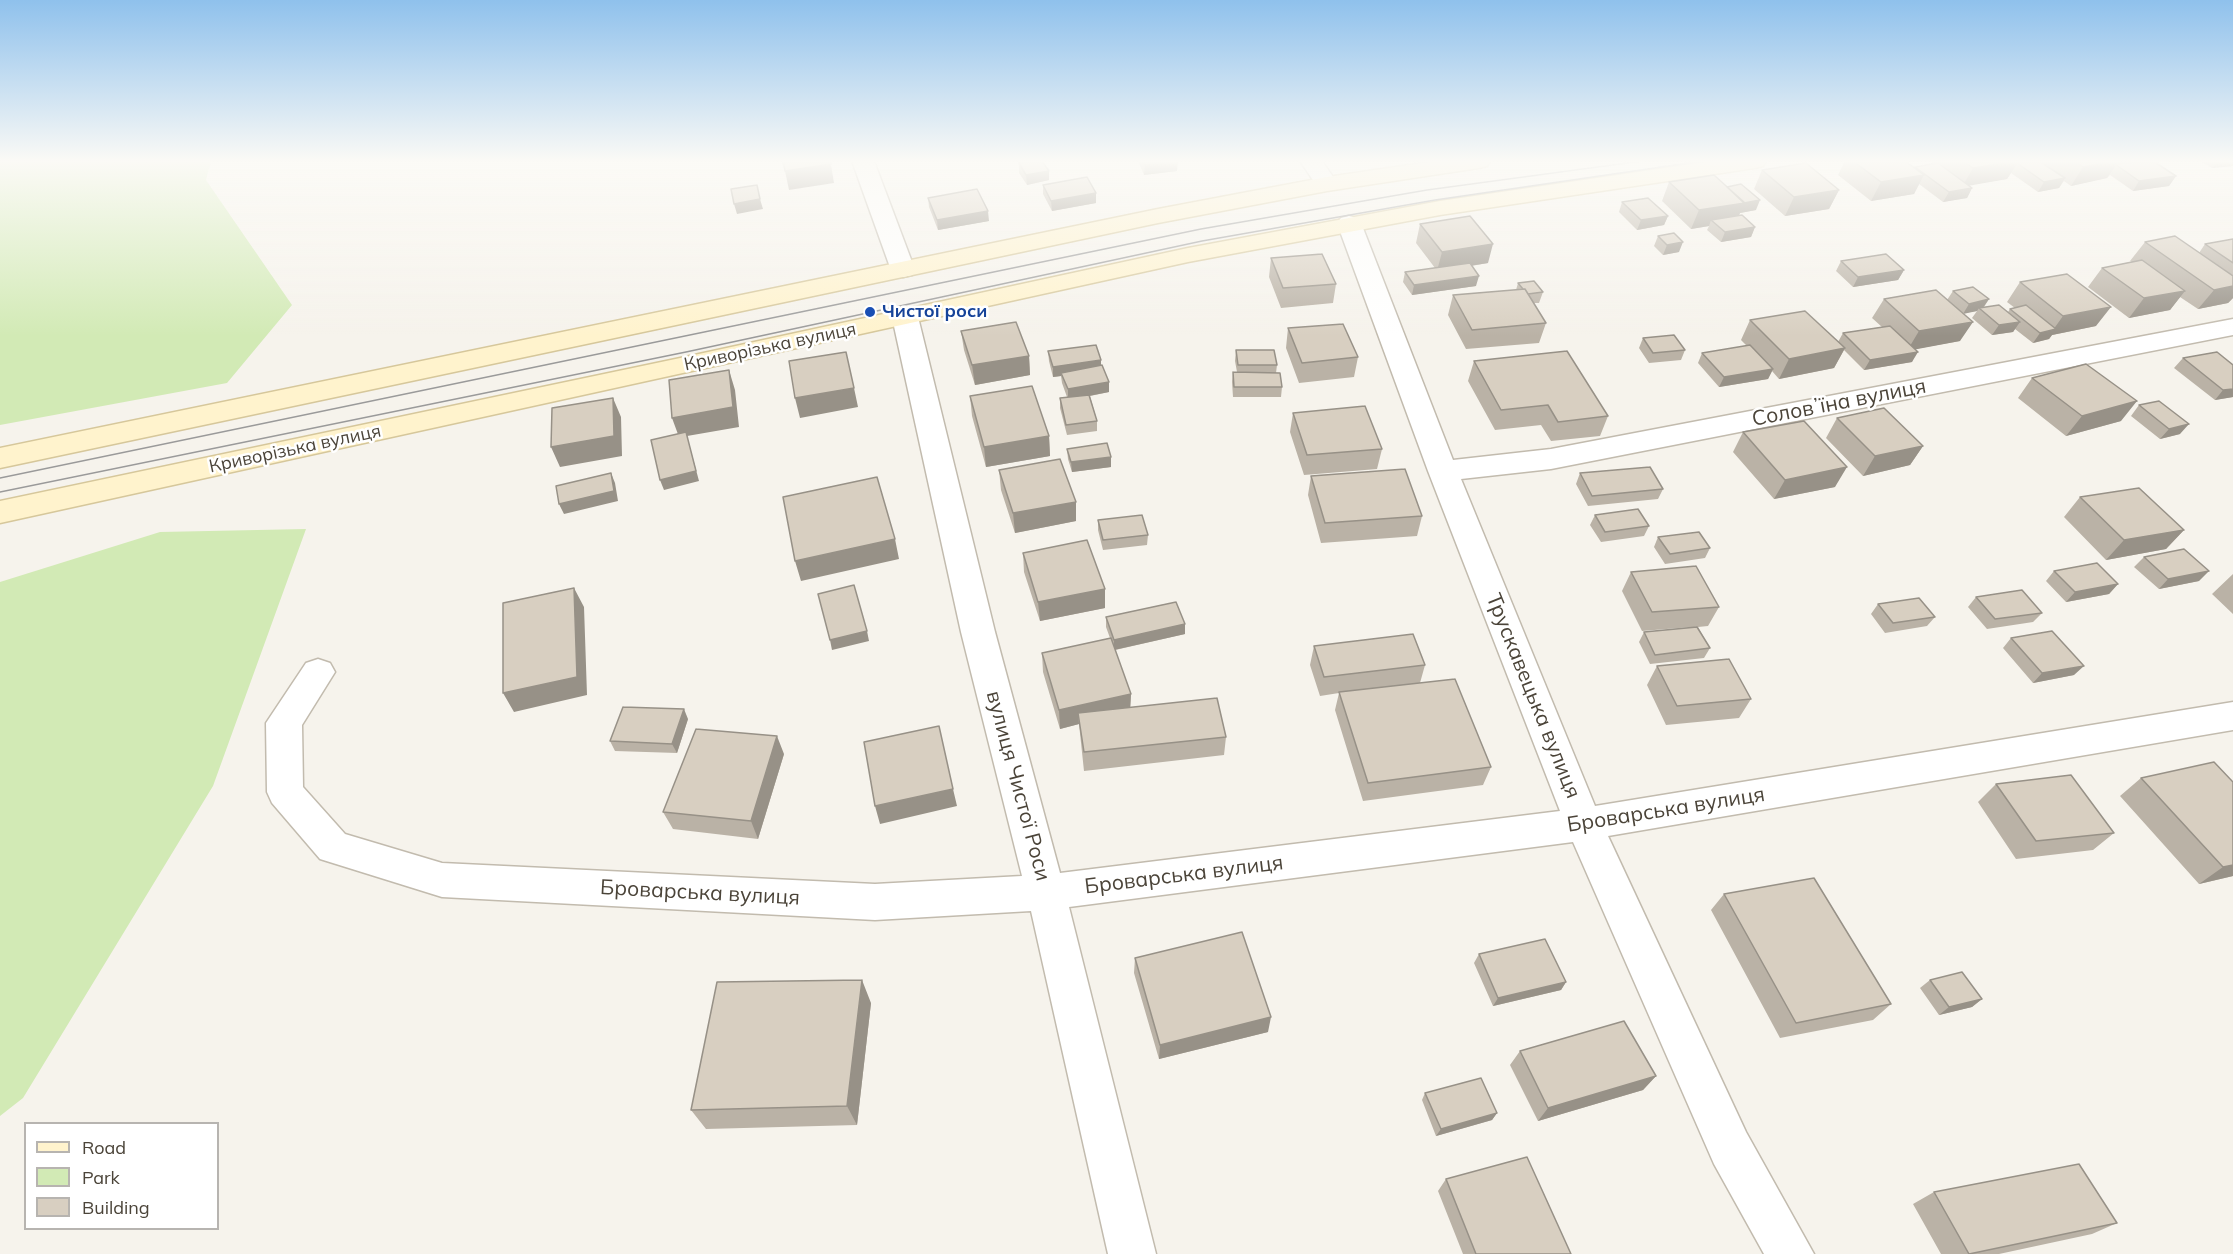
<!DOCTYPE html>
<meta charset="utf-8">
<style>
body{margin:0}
#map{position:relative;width:2233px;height:1254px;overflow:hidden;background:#f6f3ec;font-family:Mulish,sans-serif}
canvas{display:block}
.legend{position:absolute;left:24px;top:1122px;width:195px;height:108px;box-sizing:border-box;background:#fff;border:2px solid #b7b4b0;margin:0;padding:8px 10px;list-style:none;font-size:18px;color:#4b4439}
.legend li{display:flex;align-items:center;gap:12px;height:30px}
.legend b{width:30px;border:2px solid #b7b4b0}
</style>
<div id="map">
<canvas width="2233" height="1254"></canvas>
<ul class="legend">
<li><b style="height:8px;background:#fff3cd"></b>Road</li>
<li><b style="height:16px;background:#d2eab5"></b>Park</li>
<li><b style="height:16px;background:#d8cfc1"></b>Building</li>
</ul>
</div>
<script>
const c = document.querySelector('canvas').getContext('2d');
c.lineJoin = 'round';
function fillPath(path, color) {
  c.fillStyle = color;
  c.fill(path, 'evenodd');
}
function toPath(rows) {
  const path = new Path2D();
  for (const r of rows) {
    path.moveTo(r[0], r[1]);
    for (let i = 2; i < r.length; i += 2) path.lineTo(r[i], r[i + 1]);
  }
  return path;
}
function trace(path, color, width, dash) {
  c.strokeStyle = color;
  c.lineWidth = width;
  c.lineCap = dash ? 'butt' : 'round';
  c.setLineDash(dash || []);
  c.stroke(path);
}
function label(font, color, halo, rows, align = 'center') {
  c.font = font + ' Mulish,sans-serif';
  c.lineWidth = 5;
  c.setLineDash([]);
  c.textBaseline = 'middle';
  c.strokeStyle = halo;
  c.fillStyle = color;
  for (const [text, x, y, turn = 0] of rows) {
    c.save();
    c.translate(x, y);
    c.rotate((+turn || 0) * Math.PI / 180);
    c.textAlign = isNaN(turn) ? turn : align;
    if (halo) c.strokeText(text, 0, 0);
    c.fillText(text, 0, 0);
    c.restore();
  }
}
const green = toPath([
 [0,161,211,161,206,180,292,305,227,383,0,425],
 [306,529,213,786,23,1098,0,1116,0,582,160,532]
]);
const minor = toPath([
 [852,161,874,161,915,270,912,275,903,277,894,275,891,270,852,161],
 [1300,161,1322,161,1338,184,1335,189,1319,189,1300,161],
 [1349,216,1357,218,1361,223,1453,460,1551,449,2233,319,2233,335,1551,469,1461,479,1595,806,2233,702,2233,730,1608,836,1746,1132,1814,1254,1764,1254,1714,1164,1573,842,1069,907,1156,1254,1108,1254,1031,911,875,920,442,897,320,859,272,803,267,792,266,723,306,663,318,659,330,663,335,672,302,725,303,787,345,834,442,863,875,884,1022,876,961,632,892,317,896,311,905,309,914,311,918,317,995,632,1060,873,1560,811,1428,471,1337,223,1341,218,1349,216]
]);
const secondary = toPath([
 [1437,161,1490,161,1487,166,1479,168,1327,191,1158,223,0,468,0,448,1158,209,1327,177,1437,161],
 [1713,161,1766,161,1763,166,1755,168,1440,215,1188,262,0,523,0,501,685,357,1188,248,1440,201,1713,161]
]);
const tram = toPath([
 [0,478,1201,229,1427,190,1642,161],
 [0,492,686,352,1202,241,1435,200,1702,161]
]);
const wall = toPath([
 [1139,161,1177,161,1177,171,1144,175,1139,163],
 [1845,161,1905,161,1914,168,1915,167,1932,164,1931,164,1933,161,2119,161,2117,164,2134,162,2132,161,2168,161,2155,162,2176,176,2169,186,2133,191,2110,175,2107,178,2071,186,2064,181,2059,188,2038,192,2011,173,2007,179,1969,185,1972,188,1967,198,1943,202,1919,184,1914,194,1871,201,1838,175],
 [2200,161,2233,161,2233,166,2212,168],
 [1019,163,1049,180,1027,185,1019,173],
 [1762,170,1839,190,1829,209,1785,216,1754,189],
 [1669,182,1727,187,1756,210,1740,213,1739,215,1755,227,1751,237,1721,242,1707,230,1709,226,1691,229,1662,201],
 [1043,185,1096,203,1052,211,1043,194],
 [928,198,989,221,938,230,929,207],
 [1622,202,1668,216,1664,225,1637,230,1619,212],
 [1420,224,1488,263,1471,266,1476,286,1412,295,1403,282,1405,272,1435,268,1416,243],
 [1658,236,1679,252,1663,255,1654,246],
 [2233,239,2233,298,2228,303,2198,309,2180,297,2170,310,2129,318,2088,287,2102,268,2132,262,2130,261,2145,242,2199,253,2205,244],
 [1271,258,1336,284,1333,303,1281,308,1269,277],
 [1841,261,1904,270,1898,280,1853,287,1836,271],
 [2020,282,2096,326,2052,335,2049,339,2033,343,2015,329,2013,332,1992,335,1972,318,1977,311,1963,313,1960,341,1915,349,1912,362,1864,370,1844,350,1834,368,1779,379,1772,371,1768,379,1719,387,1698,363,1702,353,1747,346,1741,340,1750,320,1838,342,1843,333,1882,327,1872,318,1884,299,1947,300,1953,291,1989,299,1984,307,2008,312,2010,309,2015,308,2007,302],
 [1518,283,1543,292,1539,303,1534,303,1546,323,1539,343,1466,349,1448,315,1453,295,1516,290],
 [1288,328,1358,357,1354,377,1299,383,1286,348],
 [961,331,1029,356,1030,375,975,385,964,350],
 [1643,338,1685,350,1681,360,1649,363,1639,348],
 [1236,350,1277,365,1276,373,1282,387,1281,397,1233,397,1232,382,1233,372,1237,372,1235,361],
 [1048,351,1101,360,1101,366,1109,392,1090,396,1097,421,1097,431,1067,435,1060,408,1060,398,1067,397,1062,383,1061,376,1053,377,1049,361],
 [2183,358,2233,397,2215,400,2174,368],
 [1474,361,1608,416,1600,436,1551,441,1541,425,1495,430,1468,381],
 [2032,378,2121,421,2066,436,2018,398],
 [970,396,1049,436,1050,456,986,467,972,416],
 [2139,405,2180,434,2160,439,2131,416],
 [1293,413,1382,449,1377,469,1304,475,1290,432],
 [1837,418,1923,446,1910,465,1863,476,1826,438],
 [1743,432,1835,487,1774,499,1733,452],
 [1067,449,1111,457,1111,467,1072,472,1068,459],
 [999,470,1076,502,1076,521,1015,533,1001,490],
 [1580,473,1663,489,1658,499,1588,506,1576,484],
 [1311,476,1422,516,1417,536,1321,543,1308,495],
 [2080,497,2184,530,2166,549,2106,560,2064,517],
 [1595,515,1649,526,1644,536,1601,542,1590,525],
 [1098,520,1148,535,1147,545,1103,550,1098,530],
 [1658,537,1710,548,1705,558,1665,564,1654,547],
 [1023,553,1105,589,1105,608,1040,621,1024,572],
 [2144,557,2199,581,2159,589,2134,567],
 [2054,571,2118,584,2109,594,2066,602,2046,581],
 [1631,572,1719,607,1708,626,1698,627,1710,648,1704,658,1650,664,1639,642,1644,632,1691,627,1642,631,1622,591],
 [2233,574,2233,614,2212,594],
 [1976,597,2042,613,2033,622,1987,629,1968,607],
 [1878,604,1935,617,1927,626,1885,633,1871,614],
 [1106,617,1185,624,1185,634,1115,650,1131,694,1130,708,1226,737,1224,755,1084,771,1079,724,1060,729,1043,672,1042,653,1110,638,1106,627],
 [2011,638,2074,675,2033,683,2003,648],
 [1314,646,1425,665,1420,683,1491,767,1483,785,1363,801,1335,710,1339,693,1320,696,1310,665],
 [1657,666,1751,699,1739,718,1666,725,1647,685],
 [688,719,677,753,615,751,610,741],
 [784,754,758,839,673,829,663,812],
 [2141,778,2233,782,2233,876,2199,884,2120,796],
 [1996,784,2114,833,2093,850,2016,859,1978,802],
 [1724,894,1891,1004,1873,1020,1780,1038,1711,910],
 [1479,954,1566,982,1561,990,1493,1006,1474,963],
 [1135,958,1268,1032,1159,1059,1134,973],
 [1930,980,1982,999,1972,1007,1939,1015,1920,988],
 [871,1003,857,1125,706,1129,691,1110],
 [1520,1051,1656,1076,1643,1090,1538,1121,1510,1065],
 [1425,1093,1497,1113,1492,1120,1436,1136,1422,1100],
 [1446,1179,1571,1254,1463,1254,1438,1191],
 [1934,1192,2117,1223,2092,1234,1999,1254,1941,1254,1913,1204]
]);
const shadedWall = toPath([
 [1178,161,1177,171,1144,175,1145,165],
 [2019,161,2007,179,1962,187,1973,168],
 [2114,161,2119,161,2107,178,2071,186,2083,167],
 [2141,161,2168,161,2138,165],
 [2218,161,2233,161,2233,166,2212,168],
 [831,164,834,183,789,190,785,171],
 [1049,171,1049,180,1027,185,1026,175],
 [1924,175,1914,194,1871,201,1881,182],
 [2176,176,2169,186,2133,191,2139,181],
 [2065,178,2059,188,2038,192,2044,182],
 [1972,188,1967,198,1943,202,1949,192],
 [1839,190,1829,209,1785,216,1794,197],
 [1096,193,1096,203,1052,211,1051,201],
 [760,199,763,209,737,214,734,204],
 [1760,200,1756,210,1740,213,1736,222,1711,220,1709,226,1691,229,1699,210],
 [988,211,989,221,938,230,937,220],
 [1668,216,1664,225,1637,230,1641,220],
 [1755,227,1751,237,1721,242,1725,232],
 [1683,242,1679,252,1663,255,1667,245],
 [1493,244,1488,263,1437,271,1442,252],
 [1904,270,1898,280,1853,287,1858,277],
 [1479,276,1476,286,1412,295,1414,285],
 [2233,286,2233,298,2228,303,2198,309,2214,290],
 [2185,291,2170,310,2129,318,2144,298],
 [1989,299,1982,309,1979,308,1977,311,1963,314,1969,304],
 [2111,307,2096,326,2052,335,2049,339,2033,343,2040,333,2053,330,2063,316],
 [1973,322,1960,341,1907,351,1919,331],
 [2020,322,2013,332,1992,335,1999,325],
 [1845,348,1834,368,1779,379,1789,359],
 [1918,352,1912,362,1864,370,1870,360],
 [1029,356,1030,375,975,385,972,365],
 [1101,360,1101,370,1061,373,1061,376,1053,377,1053,367],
 [1773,369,1768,379,1719,387,1724,377],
 [729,370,735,390,739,427,687,436,699,481,664,490,660,480,679,437,672,418],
 [1109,382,1109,392,1068,400,1068,389],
 [854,388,858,407,800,418,795,398],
 [2233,389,2233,397,2215,400,2223,390],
 [613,398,621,417,622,456,560,467,551,447],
 [2137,401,2121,421,2066,436,2082,416],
 [2189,424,2180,434,2160,439,2169,429],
 [1049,436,1050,456,986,467,984,447],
 [1923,446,1910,465,1863,476,1875,456],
 [1111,457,1111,467,1072,472,1071,462],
 [1847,467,1835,487,1774,499,1785,480],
 [611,473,615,483,618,501,564,514,559,504],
 [1076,502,1076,521,1015,533,1013,513],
 [2184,530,2166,549,2106,560,2124,540],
 [895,539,899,559,801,581,795,561],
 [2209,571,2199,581,2159,589,2168,579],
 [2118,584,2109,594,2066,602,2075,592],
 [574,588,584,607,587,695,514,712,503,693],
 [1105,589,1105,608,1040,621,1038,602],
 [1185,624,1185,634,1114,650,1114,640],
 [867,631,869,641,832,650,830,640],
 [2084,666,2074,675,2033,683,2042,673],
 [1131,694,1130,713,1078,713,1079,724,1060,729,1059,710],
 [684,709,688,719,677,753,672,744],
 [777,736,784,754,758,839,751,821],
 [953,789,957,806,880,824,875,806],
 [2233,865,2233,876,2199,884,2223,867],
 [862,980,871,1003,857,1125,847,1106],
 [1566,982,1561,990,1493,1006,1498,998],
 [1982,999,1972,1007,1939,1015,1949,1007],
 [1271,1017,1268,1032,1159,1059,1160,1045],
 [1656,1076,1643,1090,1538,1121,1548,1108],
 [1497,1113,1492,1120,1436,1136,1441,1129]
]);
const building = toPath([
 [783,161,830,161,831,164,785,171,783,161],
 [1033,161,1042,161,1049,171,1026,175,1019,163,1033,161],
 [1142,161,1178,161,1145,165,1142,161],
 [1853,161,1905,161,1924,175,1881,182,1853,161],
 [1963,161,2017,161,1973,168,1963,161],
 [2019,161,2039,161,2065,178,2044,182,2017,163,2019,161],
 [2074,161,2114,161,2083,167,2074,161],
 [2144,161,2153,161,2176,176,2139,181,2115,164,2144,161],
 [1806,163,1839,190,1794,197,1762,170,1806,163],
 [1938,163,1972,188,1949,192,1915,167,1938,163],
 [1714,175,1745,203,1699,210,1669,182,1714,175],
 [1087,177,1096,193,1051,201,1043,185,1087,177],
 [1741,184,1760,200,1744,203,1727,187,1741,184],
 [757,185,760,199,734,204,731,189,757,185],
 [977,189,988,211,937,220,928,198,977,189],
 [1648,198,1668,216,1641,220,1622,202,1648,198],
 [1742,215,1755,227,1725,232,1711,220,1742,215],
 [1470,216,1493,244,1442,252,1420,224,1470,216],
 [1674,233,1683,242,1667,245,1658,236,1674,233],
 [2175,236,2233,276,2233,286,2214,290,2145,242,2175,236],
 [2233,239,2233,263,2205,244,2233,239],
 [1322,254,1336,284,1283,288,1271,258,1322,254],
 [1886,254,1904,270,1858,277,1841,261,1886,254],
 [2142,260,2185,291,2144,298,2102,268,2142,260],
 [1470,263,1479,276,1414,285,1405,272,1470,263],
 [2067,274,2111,307,2063,316,2020,282,2067,274],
 [1534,281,1543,292,1528,294,1525,289,1523,289,1518,283,1534,281],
 [1973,287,1989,299,1969,304,1953,291,1973,287],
 [1525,289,1546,323,1472,330,1453,295,1525,289],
 [1936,290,1973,322,1919,331,1884,299,1936,290],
 [1999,305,2020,322,1999,325,1979,308,1999,305],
 [2026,305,2056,329,2040,333,2010,309,2026,305],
 [1805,311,1845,348,1789,359,1750,320,1805,311],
 [1016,322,1029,356,972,365,961,331,1016,322],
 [1343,324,1358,357,1302,363,1288,328,1343,324],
 [1890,326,1918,352,1870,360,1843,333,1890,326],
 [1674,335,1685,350,1653,353,1643,338,1674,335],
 [1096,345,1101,360,1053,367,1048,351,1096,345],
 [1750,345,1773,369,1724,377,1702,353,1750,345],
 [1236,350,1274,350,1277,365,1238,365,1236,350],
 [1567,351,1608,416,1558,422,1548,405,1501,410,1474,361,1567,351],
 [846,352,854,388,795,398,789,361,846,352],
 [2217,352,2233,365,2233,389,2223,390,2183,358,2217,352],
 [2086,364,2137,401,2082,416,2032,378,2086,364],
 [1102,365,1109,382,1068,389,1061,373,1102,365],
 [729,370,733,407,672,418,669,380,729,370],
 [1233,372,1280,373,1282,387,1234,387,1233,372],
 [1032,386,1049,436,984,447,970,396,1032,386],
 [1089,395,1097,421,1066,425,1060,398,1089,395],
 [613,398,614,436,551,447,552,408,613,398],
 [2159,401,2189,424,2169,429,2139,405,2159,401],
 [1365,406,1382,449,1307,455,1293,413,1365,406],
 [1884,408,1923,446,1875,456,1837,418,1884,408],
 [1804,421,1847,467,1785,480,1743,432,1804,421],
 [686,432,696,471,660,480,651,440,686,432],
 [1107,443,1111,457,1071,462,1067,449,1107,443],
 [1060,459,1076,502,1013,513,999,470,1060,459],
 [1650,467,1663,489,1592,496,1580,473,1650,467],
 [1405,469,1422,516,1325,523,1311,476,1405,469],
 [611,473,614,491,559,504,556,486,611,473],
 [877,477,895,539,795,561,783,497,877,477],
 [2139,488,2184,530,2124,540,2080,497,2139,488],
 [1638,509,1649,526,1605,532,1595,515,1638,509],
 [1142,515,1148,535,1103,540,1098,520,1142,515],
 [1699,532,1710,548,1670,554,1658,537,1699,532],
 [1087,540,1105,589,1038,602,1023,553,1087,540],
 [2184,549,2209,571,2168,579,2144,557,2184,549],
 [2097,563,2118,584,2075,592,2054,571,2097,563],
 [1696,566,1719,607,1652,612,1631,572,1696,566],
 [854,585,867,631,830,640,818,594,854,585],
 [574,588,577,677,503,693,503,603,574,588],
 [2022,590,2042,613,1995,619,1976,597,2022,590],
 [1919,598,1935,617,1893,623,1878,604,1919,598],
 [1176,602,1185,624,1114,640,1106,617,1176,602],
 [1697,627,1710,648,1655,655,1644,632,1697,627],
 [2052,631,2084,666,2042,673,2011,638,2052,631],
 [1413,634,1425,665,1324,677,1314,646,1413,634],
 [1111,638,1131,694,1059,710,1042,653,1111,638],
 [1729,659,1751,699,1677,706,1657,666,1729,659],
 [1455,679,1491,767,1368,783,1339,692,1455,679],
 [1217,698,1226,737,1084,752,1078,713,1217,698],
 [623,707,684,709,672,744,610,741,623,707],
 [939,726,953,789,875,806,864,742,939,726],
 [696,729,777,736,751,821,663,812,696,729],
 [2214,762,2233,782,2233,865,2223,867,2141,778,2214,762],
 [2071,775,2114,833,2036,841,1996,784,2071,775],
 [1814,878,1891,1004,1796,1023,1724,894,1814,878],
 [1242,932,1271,1017,1160,1045,1135,958,1242,932],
 [1545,939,1566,982,1498,998,1479,954,1545,939],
 [1962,972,1982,999,1949,1007,1930,980,1962,972],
 [862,980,847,1106,691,1110,717,982,862,980],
 [1624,1021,1656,1076,1548,1108,1520,1051,1624,1021],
 [1481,1078,1497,1113,1441,1129,1425,1093,1481,1078],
 [1527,1157,1571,1254,1476,1254,1446,1179,1527,1157],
 [2079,1164,2117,1223,1969,1254,1934,1192,2079,1164]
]);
const markers = [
 [870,312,6,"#1a4fb4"]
];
const farTransitnames = [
 ["Чистої роси",882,312]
];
const farStreetnames = [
 ["Криворізька вулиця",770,347,-12],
 ["Криворізька вулиця",295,449,-12]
];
const streetNames = [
 ["Соловʼїна вулиця",1839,403,-11],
 ["Трускавецька вулиця",1533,696,68],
 ["вулиця Чистої Роси",1018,786,75],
 ["Броварська вулиця",1666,810,-9],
 ["Броварська вулиця",1184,875,-7],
 ["Броварська вулиця",700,893,3]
];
fillPath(green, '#d2eab5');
trace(minor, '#c2bbae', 3);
trace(secondary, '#d6c79b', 3);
fillPath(minor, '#fff');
fillPath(secondary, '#fff3cd');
trace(tram, '#9a9a9a', 1.5);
fillPath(wall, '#bab2a6');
fillPath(shadedWall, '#979187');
fillPath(building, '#d8cfc1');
trace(building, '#979187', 1.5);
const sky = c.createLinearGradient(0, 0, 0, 336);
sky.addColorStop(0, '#8fc1ec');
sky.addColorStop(0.48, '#fbfaf6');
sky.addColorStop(1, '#fbfaf600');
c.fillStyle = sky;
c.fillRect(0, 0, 2233, 336);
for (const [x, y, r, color] of markers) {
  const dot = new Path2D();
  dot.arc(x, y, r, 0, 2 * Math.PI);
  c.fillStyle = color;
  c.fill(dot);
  trace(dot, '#fff', 2);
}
label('bold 18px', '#164399', '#fff', farTransitnames, 'left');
label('18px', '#4b4439', '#fff', farStreetnames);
label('21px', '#4b4439', '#fff', streetNames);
</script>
